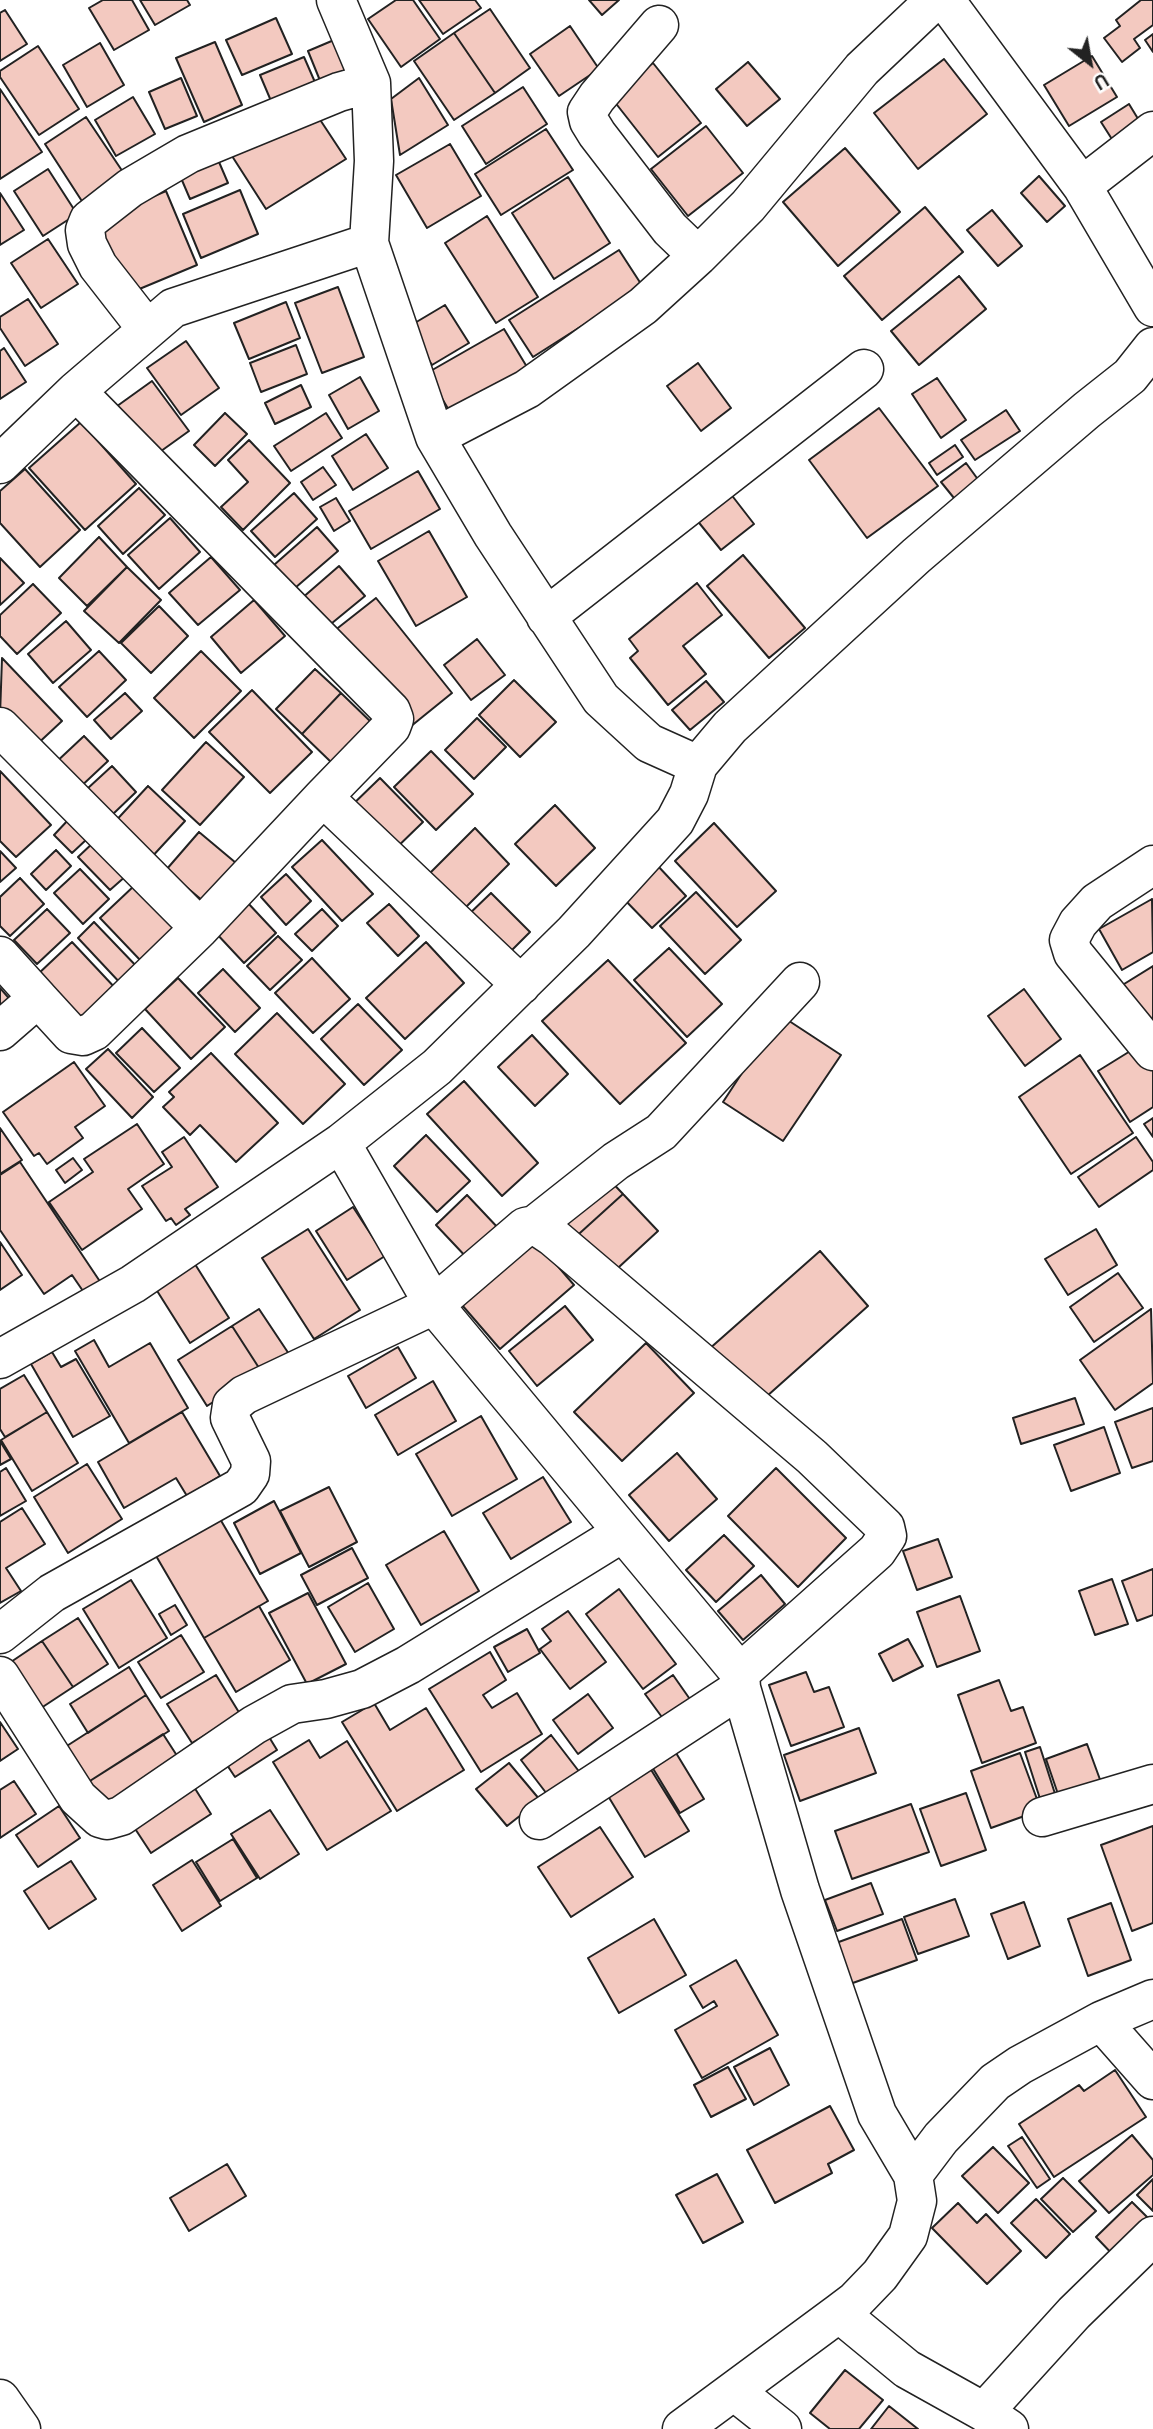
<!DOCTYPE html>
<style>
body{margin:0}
#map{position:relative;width:1153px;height:2429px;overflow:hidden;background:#fff;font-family:"Space Grotesk",sans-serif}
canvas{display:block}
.north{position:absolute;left:1055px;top:28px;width:70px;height:70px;-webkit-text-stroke:5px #fff;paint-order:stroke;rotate:149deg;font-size:19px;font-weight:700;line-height:28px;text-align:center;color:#222}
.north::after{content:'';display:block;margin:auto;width:24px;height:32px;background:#222;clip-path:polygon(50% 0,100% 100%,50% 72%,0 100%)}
</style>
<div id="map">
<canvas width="1153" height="2429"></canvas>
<div class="north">U</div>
</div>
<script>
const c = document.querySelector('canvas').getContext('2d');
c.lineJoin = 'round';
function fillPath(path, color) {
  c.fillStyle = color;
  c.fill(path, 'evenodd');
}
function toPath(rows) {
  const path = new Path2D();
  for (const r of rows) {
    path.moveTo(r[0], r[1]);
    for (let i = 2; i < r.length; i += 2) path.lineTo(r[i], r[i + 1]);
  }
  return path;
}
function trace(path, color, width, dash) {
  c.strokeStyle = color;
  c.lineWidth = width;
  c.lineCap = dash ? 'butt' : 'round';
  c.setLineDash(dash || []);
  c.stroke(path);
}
const building = toPath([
 [103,0,132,0,149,30,114,50,89,8,103,0],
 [140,0,187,0,190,5,155,25,140,0],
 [396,0,413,0,440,39,401,67,368,19,396,0],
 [419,0,475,0,481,8,443,34,419,0],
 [589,0,619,0,602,15,589,0],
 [1141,0,1153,0,1153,25,1134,39,1140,48,1122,62,1104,38,1120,26,1116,20,1141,0],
 [490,9,530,68,495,93,454,33,490,9],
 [5,10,27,44,0,61,0,13,5,10],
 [276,18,292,54,242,75,226,40,276,18],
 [570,26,599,69,559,96,530,54,570,26],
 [454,33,495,93,454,120,414,61,454,33],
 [1153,34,1153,52,1145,40,1153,34],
 [334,40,350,77,323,88,308,51,334,40],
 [215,42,242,105,204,122,176,58,215,42],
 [100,43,124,85,87,107,63,65,100,43],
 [38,46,79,109,39,135,0,77,0,71,38,46],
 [1092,56,1117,97,1069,126,1044,85,1092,56],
 [304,57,321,96,277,115,260,75,304,57],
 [944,59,987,114,918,169,874,113,944,59],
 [748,62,780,99,747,126,716,89,748,62],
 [653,63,701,123,658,157,610,96,653,63],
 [181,78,197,116,165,129,149,92,181,78],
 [419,78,448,125,400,155,391,99,419,78],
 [523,87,547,124,486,164,462,126,523,87],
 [0,89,42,152,0,179,0,89],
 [133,97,155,134,116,156,95,120,133,97],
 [1129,104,1143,127,1115,144,1101,122,1129,104],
 [311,106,346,159,266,209,232,156,311,106],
 [86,117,129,181,87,209,45,144,86,117],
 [706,126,743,173,688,216,651,169,706,126],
 [546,129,573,170,501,215,475,174,546,129],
 [450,144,481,196,427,228,396,175,450,144],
 [845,148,900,212,838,266,783,202,845,148],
 [216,155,228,183,190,199,178,171,216,155],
 [48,169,77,214,43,236,14,191,48,169],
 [1039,176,1065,206,1047,222,1021,193,1039,176],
 [568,177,610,243,554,279,512,213,568,177],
 [240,190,258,234,201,258,183,214,240,190],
 [166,191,197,265,125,295,94,222,166,191],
 [0,193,24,230,0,245,0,193],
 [925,207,963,252,882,320,844,276,925,207],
 [992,210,1022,246,998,266,967,230,992,210],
 [487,216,538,297,496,323,445,243,487,216],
 [48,239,78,284,41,308,11,263,48,239],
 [619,250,643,287,533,357,509,320,619,250],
 [959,276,986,309,919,365,891,331,959,276],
 [338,287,364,357,322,373,295,303,338,287],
 [28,299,58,344,25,366,0,328,0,317,28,299],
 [286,302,300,338,249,359,234,323,286,302],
 [445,305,469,343,432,365,408,327,445,305],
 [504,329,527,367,450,412,427,373,504,329],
 [186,341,219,388,181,415,147,368,186,341],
 [296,345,307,374,261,392,250,363,296,345],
 [4,348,26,382,0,399,0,351,4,348],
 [698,363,731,408,701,431,667,386,698,363],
 [360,377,379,411,348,429,329,395,360,377],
 [937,378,966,420,941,438,912,394,937,378],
 [152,381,189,431,150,459,113,409,152,381],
 [301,385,311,407,275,424,265,403,301,385],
 [879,408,938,486,867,538,809,460,879,408],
 [1006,410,1020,431,975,460,961,440,1006,410],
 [225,413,247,434,215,466,194,445,225,413],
 [326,413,342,438,291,471,274,446,326,413],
 [81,422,136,484,85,530,29,468,81,422],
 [366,434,388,468,353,490,332,456,366,434],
 [249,440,290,483,243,530,221,507,248,482,228,460,249,440],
 [955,445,963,457,937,475,929,463,955,445],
 [966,463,982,485,958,503,941,482,966,463],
 [323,467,336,485,313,500,301,482,323,467],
 [25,469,80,530,40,567,0,523,0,491,25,469],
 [418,471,440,509,371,549,349,511,418,471],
 [139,488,165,515,123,554,98,526,139,488],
 [294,493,317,519,275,557,251,531,294,493],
 [730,493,754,524,721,550,696,519,730,493],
 [336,498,350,521,334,531,320,507,336,498],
 [170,518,200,552,159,589,128,555,170,518],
 [317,527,338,551,295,588,274,565,317,527],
 [429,531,467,597,416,626,378,561,429,531],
 [99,537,127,567,87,606,59,578,99,537],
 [743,555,805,628,769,658,707,586,743,555],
 [211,557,240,590,198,625,169,593,211,557],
 [0,558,24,583,0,605,0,558],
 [339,566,365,596,326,628,301,599,339,566],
 [127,567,161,600,119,643,84,611,127,567],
 [697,583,722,615,683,646,706,674,668,705,630,658,638,651,629,639,697,583],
 [33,584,61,613,17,654,0,636,0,615,33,584],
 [376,598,452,693,410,727,334,631,376,598],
 [254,600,285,636,241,673,211,637,254,600],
 [159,606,188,636,151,673,121,643,159,606],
 [66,621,91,650,53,683,28,654,66,621],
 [477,639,505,675,471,700,444,665,477,639],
 [99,651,126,680,87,717,59,687,99,651],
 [201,651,241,691,194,738,154,698,201,651],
 [2,658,62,721,32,749,0,716,2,658],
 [315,669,341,693,302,734,276,709,315,669],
 [514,680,556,722,520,757,479,715,514,680],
 [706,681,724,702,690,730,672,710,706,681],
 [252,690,312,752,270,793,209,732,252,690],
 [125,693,142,711,111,739,94,720,125,693],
 [341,693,372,723,332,763,302,734,341,693],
 [477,718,506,747,474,779,445,750,477,718],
 [84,736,108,761,76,791,52,766,84,736],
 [206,742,244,777,200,825,162,790,206,742],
 [431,751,473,794,436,830,394,787,431,751],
 [112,766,136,792,112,815,87,789,112,766],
 [0,771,51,825,16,857,0,841,0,771],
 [380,778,423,822,389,855,346,811,380,778],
 [148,786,185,821,149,860,111,826,148,786],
 [555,805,595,848,556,886,515,844,555,805],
 [69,819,87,839,72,853,54,835,69,819],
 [714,823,776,891,737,927,675,861,714,823],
 [475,828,509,864,455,918,420,883,475,828],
 [199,832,236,863,203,901,166,870,199,832],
 [322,840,373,894,342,921,292,867,322,840],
 [95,841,127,875,110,890,78,857,95,841],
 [56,850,71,866,46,890,31,874,56,850],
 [0,851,16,868,0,882,0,851],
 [657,865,686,896,652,928,622,897,657,865],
 [80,869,109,899,83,924,54,893,80,869],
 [286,874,311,901,286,925,261,897,286,874],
 [20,878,44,904,10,936,0,926,0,897,20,878],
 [135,885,176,928,141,961,100,918,135,885],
 [696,892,741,940,705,974,660,926,696,892],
 [491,893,530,932,505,957,466,917,491,893],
 [1152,899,1153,952,1122,970,1099,929,1152,899],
 [247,902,276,933,244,963,215,932,247,902],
 [389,904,419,936,398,956,367,923,389,904],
 [47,909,70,933,37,964,14,940,47,909],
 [322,909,338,926,312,951,295,934,322,909],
 [94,922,140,970,123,986,78,938,94,922],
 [278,936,302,960,270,990,247,966,278,936],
 [72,942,118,991,83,1024,37,975,72,942],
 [426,942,464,983,405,1039,366,998,426,942],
 [669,948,722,1004,687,1037,634,980,669,948],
 [312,958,350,999,313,1033,275,993,312,958],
 [608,960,686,1043,620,1104,542,1021,608,960],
 [1153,966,1153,1025,1116,989,1153,966],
 [223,969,260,1008,235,1032,198,993,223,969],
 [178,978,225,1027,191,1059,145,1009,178,978],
 [0,988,13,1003,0,1013,0,988],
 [1024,989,1061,1039,1025,1066,988,1016,1024,989],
 [358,1004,402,1050,364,1085,321,1039,358,1004],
 [277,1013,345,1084,303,1124,235,1054,277,1013],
 [780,1015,841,1055,783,1141,723,1102,780,1015],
 [142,1028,180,1068,154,1092,116,1053,142,1028],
 [532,1035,568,1074,535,1106,498,1067,532,1035],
 [1140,1045,1153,1066,1153,1107,1130,1122,1098,1071,1140,1045],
 [108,1049,153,1097,132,1118,86,1069,108,1049],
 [211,1053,278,1123,236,1162,200,1125,190,1135,163,1107,174,1097,169,1092,211,1053],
 [1080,1055,1133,1133,1071,1174,1019,1097,1080,1055],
 [74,1062,105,1106,75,1127,83,1138,47,1164,39,1153,34,1156,3,1112,74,1062],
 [464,1081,538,1163,502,1196,427,1114,464,1081],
 [1153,1118,1153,1137,1144,1124,1153,1118],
 [137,1124,164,1164,128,1189,142,1209,82,1250,49,1202,93,1172,84,1159,137,1124],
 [0,1128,22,1160,0,1174,0,1128],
 [426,1135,470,1181,437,1212,394,1166,426,1135],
 [184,1137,218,1187,185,1209,190,1215,176,1225,171,1218,166,1221,142,1186,172,1167,162,1152,184,1137],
 [1136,1137,1153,1162,1153,1170,1099,1207,1078,1177,1136,1137],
 [73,1158,82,1170,65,1183,56,1170,73,1158],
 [20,1162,101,1283,85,1294,72,1275,44,1294,0,1230,0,1175,20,1162],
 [603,1173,623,1194,570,1242,551,1222,603,1173],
 [623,1194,658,1231,606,1279,570,1242,623,1194],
 [467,1195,500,1230,469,1260,436,1225,467,1195],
 [353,1207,385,1256,347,1280,316,1231,353,1207],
 [308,1229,360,1310,314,1339,262,1258,308,1229],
 [1096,1229,1117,1265,1068,1295,1045,1259,1096,1229],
 [536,1241,574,1285,500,1349,462,1305,536,1241],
 [0,1242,22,1275,0,1290,0,1242],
 [820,1251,868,1306,757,1405,708,1350,820,1251],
 [193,1261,229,1318,190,1343,154,1286,193,1261],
 [1118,1273,1143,1308,1094,1342,1070,1307,1118,1273],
 [565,1306,593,1340,537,1386,509,1351,565,1306],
 [259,1309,289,1354,261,1371,232,1326,259,1309],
 [1151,1309,1153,1383,1115,1410,1080,1360,1151,1309],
 [232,1326,261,1371,207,1406,178,1360,232,1326],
 [94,1340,109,1367,150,1343,188,1408,129,1443,75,1351,94,1340],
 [646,1343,694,1393,622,1461,574,1412,646,1343],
 [398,1347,416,1378,366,1408,348,1376,398,1347],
 [52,1352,61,1367,76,1359,110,1416,73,1437,31,1364,52,1352],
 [24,1375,47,1412,5,1437,0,1429,0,1389,24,1375],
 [433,1381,456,1421,398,1455,375,1415,433,1381],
 [1075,1398,1084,1424,1021,1444,1013,1418,1075,1398],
 [1153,1408,1153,1461,1132,1468,1115,1422,1153,1408],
 [47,1412,78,1463,32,1491,1,1440,47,1412],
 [182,1412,220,1476,187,1496,176,1478,124,1508,98,1462,182,1412],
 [481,1416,517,1479,452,1516,416,1454,481,1416],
 [1104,1427,1120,1473,1071,1491,1054,1445,1104,1427],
 [0,1441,11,1459,0,1465,0,1441],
 [677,1453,717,1499,669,1541,629,1495,677,1453],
 [87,1464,122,1519,68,1553,34,1497,87,1464],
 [6,1468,26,1501,0,1516,0,1472,6,1468],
 [776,1468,846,1538,798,1587,728,1516,776,1468],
 [543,1477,571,1522,511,1559,483,1513,543,1477],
 [329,1487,357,1542,309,1567,280,1511,329,1487],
 [274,1501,301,1553,260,1574,234,1523,274,1501],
 [22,1508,45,1544,6,1568,21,1591,0,1603,0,1522,22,1508],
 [216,1512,268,1601,204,1638,152,1549,216,1512],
 [444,1531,479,1591,421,1625,386,1565,444,1531],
 [724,1535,754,1566,716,1602,686,1570,724,1535],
 [938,1539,952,1577,917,1590,903,1551,938,1539],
 [352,1548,368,1578,317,1605,301,1575,352,1548],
 [1153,1569,1153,1615,1137,1621,1122,1581,1153,1569],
 [761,1575,785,1604,743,1640,718,1611,761,1575],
 [1112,1579,1128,1624,1095,1635,1079,1591,1112,1579],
 [131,1580,167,1638,119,1668,83,1609,131,1580],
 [368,1583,394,1629,355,1652,328,1607,368,1583],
 [619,1589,676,1664,643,1689,586,1614,619,1589],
 [308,1593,346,1664,307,1684,269,1613,308,1593],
 [960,1596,980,1651,937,1667,917,1612,960,1596],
 [175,1605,187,1625,171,1635,159,1614,175,1605],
 [259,1606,290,1660,236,1692,204,1638,259,1606],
 [568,1611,606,1662,570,1689,540,1649,551,1641,542,1629,568,1611],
 [78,1618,108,1664,73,1687,42,1641,78,1618],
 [527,1629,540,1653,508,1672,494,1647,527,1629],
 [181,1635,204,1672,161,1698,138,1662,181,1635],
 [908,1639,923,1666,893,1681,879,1654,908,1639],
 [42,1641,73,1687,32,1714,2,1668,42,1641],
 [490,1652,506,1680,483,1695,492,1708,517,1693,542,1734,481,1772,429,1689,490,1652],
 [129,1667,146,1695,88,1733,70,1704,129,1667],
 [806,1672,814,1692,829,1687,844,1727,791,1746,769,1685,806,1672],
 [216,1675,240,1714,192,1743,167,1704,216,1675],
 [673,1675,694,1705,667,1724,645,1694,673,1675],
 [999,1680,1011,1711,1023,1707,1036,1743,982,1763,958,1695,999,1680],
 [588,1694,613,1728,578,1754,553,1720,588,1694],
 [146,1695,169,1731,82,1786,59,1751,146,1695],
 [374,1703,390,1730,426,1708,464,1770,397,1811,342,1722,374,1703],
 [0,1722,18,1749,0,1761,0,1722],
 [859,1728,876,1773,800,1801,784,1755,859,1728],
 [266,1732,277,1750,235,1777,223,1759,266,1732],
 [163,1734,183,1765,101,1817,82,1786,163,1734],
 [551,1735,581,1774,550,1798,521,1760,551,1735],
 [309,1740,320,1758,347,1741,391,1811,327,1850,273,1762,309,1740],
 [670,1743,704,1799,680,1813,646,1757,670,1743],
 [1087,1744,1102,1785,1060,1800,1046,1759,1087,1744],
 [1040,1747,1057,1800,1042,1805,1025,1752,1040,1747],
 [1020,1753,1041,1810,991,1828,971,1771,1020,1753],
 [645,1760,689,1831,645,1857,602,1786,645,1760],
 [509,1763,540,1800,507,1826,476,1789,509,1763],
 [189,1779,211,1814,151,1853,128,1818,189,1779],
 [14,1781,36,1814,0,1838,0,1790,14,1781],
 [966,1793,986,1850,941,1866,920,1809,966,1793],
 [911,1804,929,1852,852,1879,835,1831,911,1804],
 [59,1806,80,1838,38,1867,16,1835,59,1806],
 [270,1810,299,1854,260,1879,231,1834,270,1810],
 [1153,1826,1153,1923,1132,1931,1101,1845,1153,1826],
 [600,1827,633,1877,571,1917,538,1867,600,1827],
 [233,1839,257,1878,220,1901,196,1862,233,1839],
 [192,1860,221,1906,182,1931,153,1885,192,1860],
 [71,1861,96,1899,49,1929,24,1891,71,1861],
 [871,1883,883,1914,837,1931,825,1900,871,1883],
 [955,1899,969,1936,918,1954,904,1917,955,1899],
 [1024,1902,1040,1946,1008,1959,991,1914,1024,1902],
 [1111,1903,1131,1960,1088,1976,1068,1919,1111,1903],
 [654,1919,686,1975,619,2013,588,1958,654,1919],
 [902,1919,917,1960,850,1984,836,1943,902,1919],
 [736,1960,778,2035,702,2078,675,2030,717,2006,714,2001,703,2008,690,1986,736,1960],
 [770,2048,789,2085,754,2105,734,2067,770,2048],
 [728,2067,746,2099,711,2117,694,2085,728,2067],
 [1115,2070,1146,2117,1054,2177,1019,2124,1079,2085,1084,2091,1115,2070],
 [830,2106,854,2150,828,2164,832,2173,775,2203,747,2150,830,2106],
 [1132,2135,1153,2160,1153,2175,1109,2213,1079,2181,1132,2135],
 [1022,2137,1050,2179,1037,2188,1008,2146,1022,2137],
 [993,2147,1029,2183,998,2213,962,2176,993,2147],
 [227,2164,246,2196,189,2231,170,2198,227,2164],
 [717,2174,743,2222,703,2243,676,2195,717,2174],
 [1063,2178,1096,2211,1073,2232,1041,2199,1063,2178],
 [1153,2179,1153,2211,1137,2195,1153,2179],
 [1036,2199,1070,2234,1046,2258,1011,2223,1036,2199],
 [1132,2202,1153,2223,1117,2259,1096,2237,1132,2202],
 [958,2203,977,2223,986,2214,1021,2251,987,2284,932,2228,958,2203],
 [845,2370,883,2400,859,2429,830,2429,810,2413,845,2370],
 [889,2406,918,2429,871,2429,889,2406]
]);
const minor = toPath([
 [336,0,371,83,374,161,369,243,435,437,493,535,601,699,649,743,698,765],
 [945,0,1082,186,1153,307],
 [659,25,597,97,587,112,589,121,597,134,670,229,698,256],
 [1082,186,1153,131],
 [147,329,98,266,87,244,85,230,89,220,130,188,188,154,339,92,371,83],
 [76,391,391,711,394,719,391,727,323,797],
 [435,437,527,389,643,306,698,256,748,206,862,69,935,0],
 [0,464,76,391,173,308,369,243],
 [546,617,864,369],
 [0,727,200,928],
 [1153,865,1097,902,1078,923,1069,940,1073,953,1153,1051],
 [0,956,38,998],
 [0,1031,38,998,71,1034,83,1036,94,1031,200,928,323,797,521,985],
 [341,1143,434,1305,525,1227,535,1225,553,1237,812,1457,885,1527,887,1536,877,1551,740,1673],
 [535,1225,616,1161,661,1132,800,982],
 [0,1359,133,1284,341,1143,437,1067,574,932,675,821,689,794,698,765,730,727,916,556,1087,410,1130,376,1153,347],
 [0,1634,52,1593,241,1487,250,1474,251,1461,230,1418,232,1405,244,1395,434,1305,740,1673,741,1688,800,1890,877,2114,913,2175],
 [0,1676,78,1798,100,1818,107,1820,121,1816,254,1725,292,1704,326,1699,362,1689,408,1665,622,1533],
 [1042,1817,1153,1784],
 [539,1820,741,1688],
 [1101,2021,1153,2080],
 [839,2313,907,2369,984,2412,1009,2429],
 [734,2391,782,2429],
 [0,2399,21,2429],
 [984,2412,1074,2313,1153,2236],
 [682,2429,839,2313,855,2301,880,2275,908,2236,917,2201,913,2175,941,2138,995,2082,1020,2065,1101,2021,1153,1999]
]);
fillPath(building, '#f3c9c0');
trace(building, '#222', 2);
trace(minor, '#222', 41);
trace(minor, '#fff', 38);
</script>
